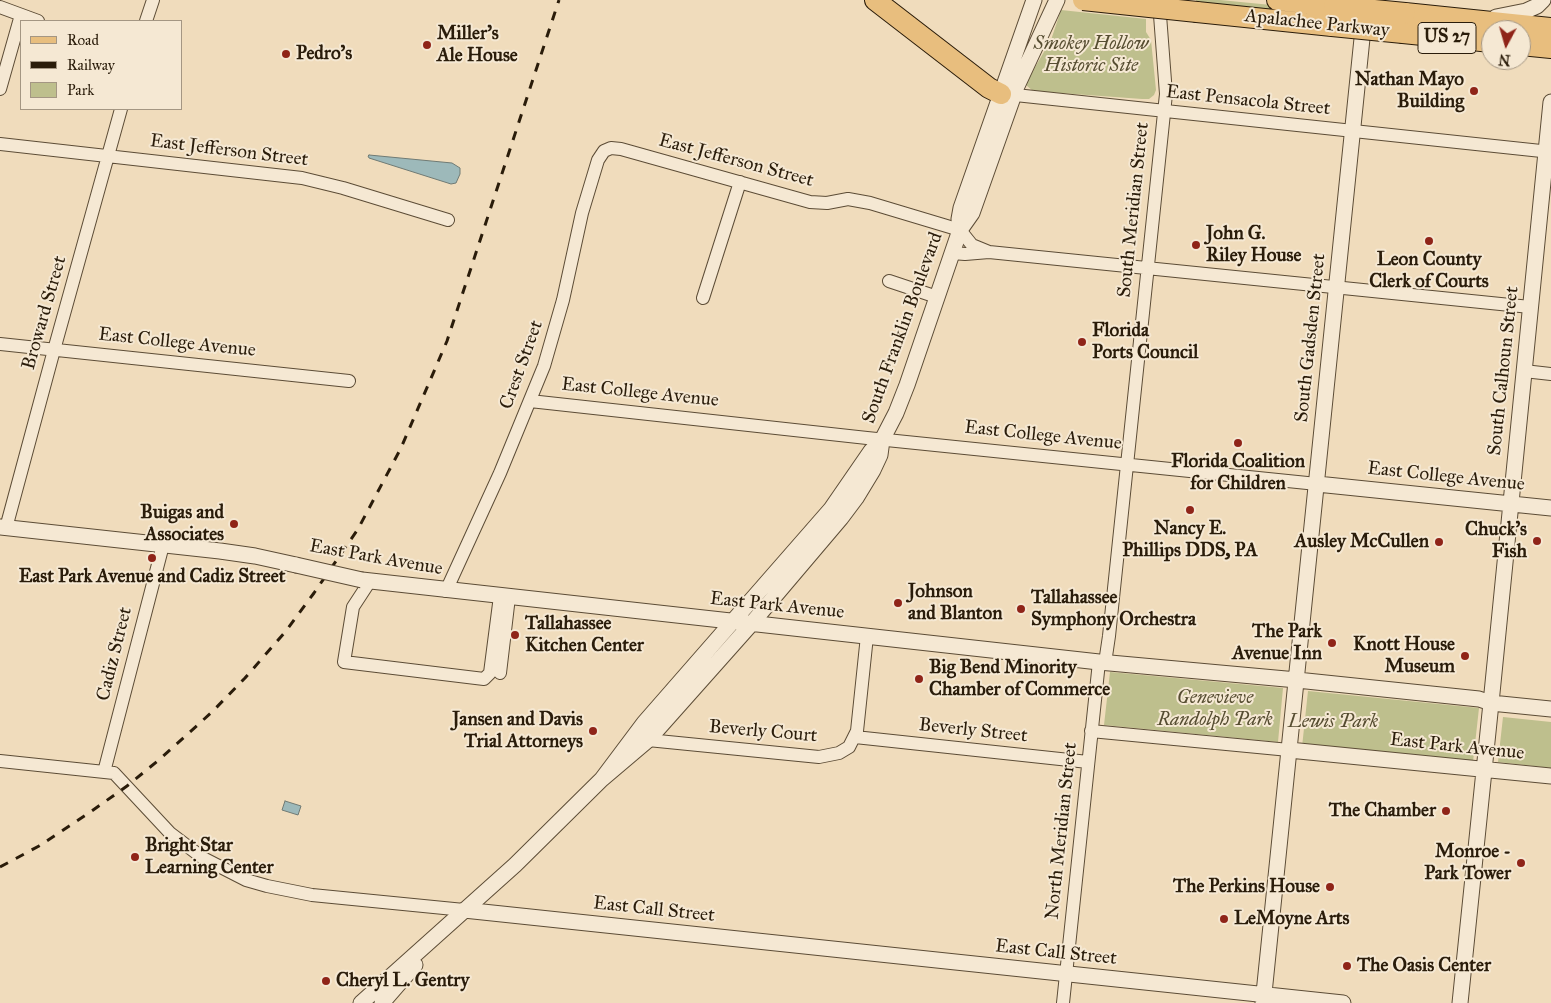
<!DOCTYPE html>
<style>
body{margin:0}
#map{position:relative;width:1551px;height:1003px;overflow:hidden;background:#f0dcbc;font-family:"IM FELL Great Primer",serif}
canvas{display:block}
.legend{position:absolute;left:20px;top:20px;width:162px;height:90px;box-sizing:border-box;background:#f5e8d3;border:1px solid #a49683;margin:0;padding:6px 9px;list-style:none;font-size:15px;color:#2a1c0a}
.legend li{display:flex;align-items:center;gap:10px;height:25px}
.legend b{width:25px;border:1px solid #a49683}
.north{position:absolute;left:1481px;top:20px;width:50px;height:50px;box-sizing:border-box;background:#f5e8d3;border:1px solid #a49683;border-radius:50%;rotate:186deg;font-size:14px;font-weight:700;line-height:20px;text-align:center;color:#2a1c0a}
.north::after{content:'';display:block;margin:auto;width:18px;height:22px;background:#8f2418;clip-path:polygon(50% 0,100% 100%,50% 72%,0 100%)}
</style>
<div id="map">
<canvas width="1551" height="1003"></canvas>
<ul class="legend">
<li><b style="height:6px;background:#e8be7e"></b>Road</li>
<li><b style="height:6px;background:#2a1c0a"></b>Railway</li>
<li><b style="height:14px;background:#bebf8d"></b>Park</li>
</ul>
<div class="north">N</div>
</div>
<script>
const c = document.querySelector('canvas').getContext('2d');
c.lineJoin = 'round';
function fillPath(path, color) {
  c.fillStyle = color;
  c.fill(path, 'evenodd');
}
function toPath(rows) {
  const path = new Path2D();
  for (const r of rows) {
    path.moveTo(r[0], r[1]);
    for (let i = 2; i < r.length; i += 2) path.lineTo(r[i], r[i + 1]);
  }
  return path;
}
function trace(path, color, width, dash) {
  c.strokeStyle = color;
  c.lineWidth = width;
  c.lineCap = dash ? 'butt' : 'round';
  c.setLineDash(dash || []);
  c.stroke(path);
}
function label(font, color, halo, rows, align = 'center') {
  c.font = font + ' "IM FELL Great Primer",serif';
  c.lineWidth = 4;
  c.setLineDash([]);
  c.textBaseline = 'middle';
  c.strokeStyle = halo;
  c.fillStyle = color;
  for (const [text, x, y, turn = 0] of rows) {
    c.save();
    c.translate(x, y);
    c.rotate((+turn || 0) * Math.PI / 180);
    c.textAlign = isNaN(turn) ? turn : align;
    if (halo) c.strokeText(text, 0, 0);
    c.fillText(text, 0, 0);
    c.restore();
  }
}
const green = toPath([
 [1196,0,1220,0,1333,11,1333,20,1197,6],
 [1061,10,1146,19,1146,32,1151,40,1156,90,1154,95,1149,99,1142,99,1033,91,1026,85,1028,79,1051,40],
 [1110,672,1283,688,1278,742,1104,725],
 [1308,691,1479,708,1473,762,1302,747],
 [1503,717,1551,722,1551,768,1498,762]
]);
const water = toPath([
 [369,155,452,163,460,168,460,174,456,183,451,184,369,158,368,156,369,155],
 [285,801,301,806,298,815,282,810,285,801]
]);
const minor = toPath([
 [0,7,38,21],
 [146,21,153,0],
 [0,89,21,15],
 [1006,94,1551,152],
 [0,144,302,178,343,188,448,220],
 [952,253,965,254,989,252,1530,307],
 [889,281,937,297],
 [703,298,740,182],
 [0,344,349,381],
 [1524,371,1551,374],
 [530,401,867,438,1317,484],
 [6,528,54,350,121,109],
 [370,581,353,607,344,662,484,679,490,673,500,596],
 [446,591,500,473,544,366,563,300,582,213,598,160,604,151,611,148,621,149,810,202,827,203,848,199,870,203,960,230,972,245,989,252],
 [1105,663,1109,636,1166,94,1159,2],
 [500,673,509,597],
 [1091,731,1289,750],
 [855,737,1088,762],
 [648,740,819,757,839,753,849,747,857,731,867,636],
 [0,761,114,773,170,833,203,858,246,880,267,886,312,895,464,910],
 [104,772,163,545],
 [1063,1003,1099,662]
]);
const tertiary = toPath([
 [1496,17,1526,11,1537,6,1543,0],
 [960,230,959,219,961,208,1034,0],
 [1317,484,1551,508],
 [0,527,220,551,255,556,296,565],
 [362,580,1099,662,1297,680,1479,699,1491,703,1551,709],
 [1289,750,1551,776],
 [602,779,644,723,831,509,871,451,882,440,896,413,907,385,960,230,972,213,1017,86,1057,0],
 [464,910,1343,1003],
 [361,1003,515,865,602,779,648,740,752,623,841,518,856,498,873,470,880,455,882,440],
 [382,1003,415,965],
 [1263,1003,1364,19],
 [1460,1003,1491,703,1551,102]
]);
const primary = toPath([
 [875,0,989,88,1001,94],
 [1277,0,1334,6],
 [1197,12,1332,26],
 [1405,13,1551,28],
 [1403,33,1491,42],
 [1521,45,1551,48]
]);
const rail = toPath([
 [0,867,39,846,89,813,127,786,160,759,212,712,245,678,286,631,314,593,358,529,401,448,447,341,559,0]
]);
const tertiaryBridge = toPath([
 [296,565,362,580]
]);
const primaryBridge = toPath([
 [1083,0,1197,12],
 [1334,6,1405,13],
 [1332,26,1403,33]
]);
const markers = [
 [427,45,5,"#8f2418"],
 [286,54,5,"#8f2418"],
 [1474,91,5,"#8f2418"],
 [1429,241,5,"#8f2418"],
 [1196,245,5,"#8f2418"],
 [1082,342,5,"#8f2418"],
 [1238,443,5,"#8f2418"],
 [1190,510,5,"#8f2418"],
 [234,524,5,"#8f2418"],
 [1537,541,5,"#8f2418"],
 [1439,542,5,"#8f2418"],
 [152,558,5,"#8f2418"],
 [898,603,5,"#8f2418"],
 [1021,609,5,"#8f2418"],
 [515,635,5,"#8f2418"],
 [1332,643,5,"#8f2418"],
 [1465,656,5,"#8f2418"],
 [919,679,5,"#8f2418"],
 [593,731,5,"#8f2418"],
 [1446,811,5,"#8f2418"],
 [135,857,5,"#8f2418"],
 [1521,863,5,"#8f2418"],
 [1330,887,5,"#8f2418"],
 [1224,919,5,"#8f2418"],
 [1347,966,5,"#8f2418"],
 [326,981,5,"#8f2418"]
];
const shields = [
 [1447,38,58]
];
const shieldNames = [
 ["US 27",1447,38]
];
const streetNames = [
 ["Apalachee Parkway",1317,24,6],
 ["East Pensacola Street",1248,101,6],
 ["East Jefferson Street",229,151,7],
 ["East Jefferson Street",736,161,15],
 ["South Meridian Street",1134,210,-84],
 ["Broward Street",45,313,-74],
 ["South Franklin Boulevard",903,328,-70],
 ["South Gadsden Street",1311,338,-84],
 ["East College Avenue",177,343,6],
 ["Crest Street",522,365,-70],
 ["South Calhoun Street",1504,371,-84],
 ["East College Avenue",640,393,6],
 ["East College Avenue",1043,436,6],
 ["East College Avenue",1446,477,6],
 ["East Park Avenue",376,558,10],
 ["East Park Avenue",777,606,6],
 ["Cadiz Street",115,654,-76],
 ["Beverly Street",973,731,6],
 ["Beverly Court",763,732,5],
 ["East Park Avenue",1457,747,6],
 ["North Meridian Street",1062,831,-84],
 ["East Call Street",654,910,6],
 ["East Call Street",1056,953,6]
];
const poiNames = [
 ["Miller's",437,34],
 ["Ale House",437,56],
 ["Pedro's",296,54],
 ["Nathan Mayo",1464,80,"right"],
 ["Building",1464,102,"right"],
 ["John G.",1206,234],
 ["Riley House",1206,256],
 ["Leon County",1429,260,"center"],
 ["Clerk of Courts",1429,282,"center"],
 ["Florida",1092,331],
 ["Ports Council",1092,353],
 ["Florida Coalition",1238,462,"center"],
 ["for Children",1238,484,"center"],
 ["Buigas and",224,513,"right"],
 ["Associates",224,535,"right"],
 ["Nancy E.",1190,529,"center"],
 ["Phillips DDS, PA",1190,551,"center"],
 ["Chuck's",1527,530,"right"],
 ["Fish",1527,552,"right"],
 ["Ausley McCullen",1429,542,"right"],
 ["East Park Avenue and Cadiz Street",152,577,"center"],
 ["Johnson",908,592],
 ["and Blanton",908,614],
 ["Tallahassee",1031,598],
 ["Symphony Orchestra",1031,620],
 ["Tallahassee",525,624],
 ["Kitchen Center",525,646],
 ["The Park",1322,632,"right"],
 ["Avenue Inn",1322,654,"right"],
 ["Knott House",1455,645,"right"],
 ["Museum",1455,667,"right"],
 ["Big Bend Minority",929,668],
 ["Chamber of Commerce",929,690],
 ["Jansen and Davis",583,720,"right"],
 ["Trial Attorneys",583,742,"right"],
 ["The Chamber",1436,811,"right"],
 ["Bright Star",145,846],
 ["Learning Center",145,868],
 ["Monroe -",1511,852,"right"],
 ["Park Tower",1511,874,"right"],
 ["The Perkins House",1320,887,"right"],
 ["LeMoyne Arts",1234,919],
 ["The Oasis Center",1357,966],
 ["Cheryl L. Gentry",336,981]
];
const parkNames = [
 ["Smokey Hollow",1091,44],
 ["Historic Site",1091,66],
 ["Genevieve",1215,698],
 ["Randolph Park",1215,720],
 ["Lewis Park",1333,722]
];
fillPath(green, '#bebf8d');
fillPath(water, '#9db9ba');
trace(water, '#6f7a74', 1);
trace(minor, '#5c4c36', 14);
trace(tertiary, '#5c4c36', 17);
trace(primary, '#2a1c0a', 22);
trace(minor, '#f5e8d3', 12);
trace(tertiary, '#f5e8d3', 15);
trace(primary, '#e8be7e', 20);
trace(rail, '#2a1c0a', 3, [9, 9]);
trace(tertiaryBridge, '#5c4c36', 17, []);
trace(primaryBridge, '#2a1c0a', 22, []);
trace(tertiaryBridge, '#f5e8d3', 15);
trace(primaryBridge, '#e8be7e', 20);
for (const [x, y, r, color] of markers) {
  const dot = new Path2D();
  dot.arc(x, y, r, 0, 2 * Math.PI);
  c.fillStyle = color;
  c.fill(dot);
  trace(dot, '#f5e8d3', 2);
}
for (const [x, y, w] of shields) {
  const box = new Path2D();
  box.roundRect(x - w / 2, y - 15.5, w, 31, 4);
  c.fillStyle = '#f5e8d3';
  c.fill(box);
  trace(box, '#2a1c0a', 1);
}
label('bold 18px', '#2a1c0a', null, shieldNames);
label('19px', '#2a1c0a', '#f5e8d3', streetNames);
label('bold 19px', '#2a1c0a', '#f5e8d3', poiNames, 'left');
label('italic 19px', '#564d31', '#f5e8d3', parkNames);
</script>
